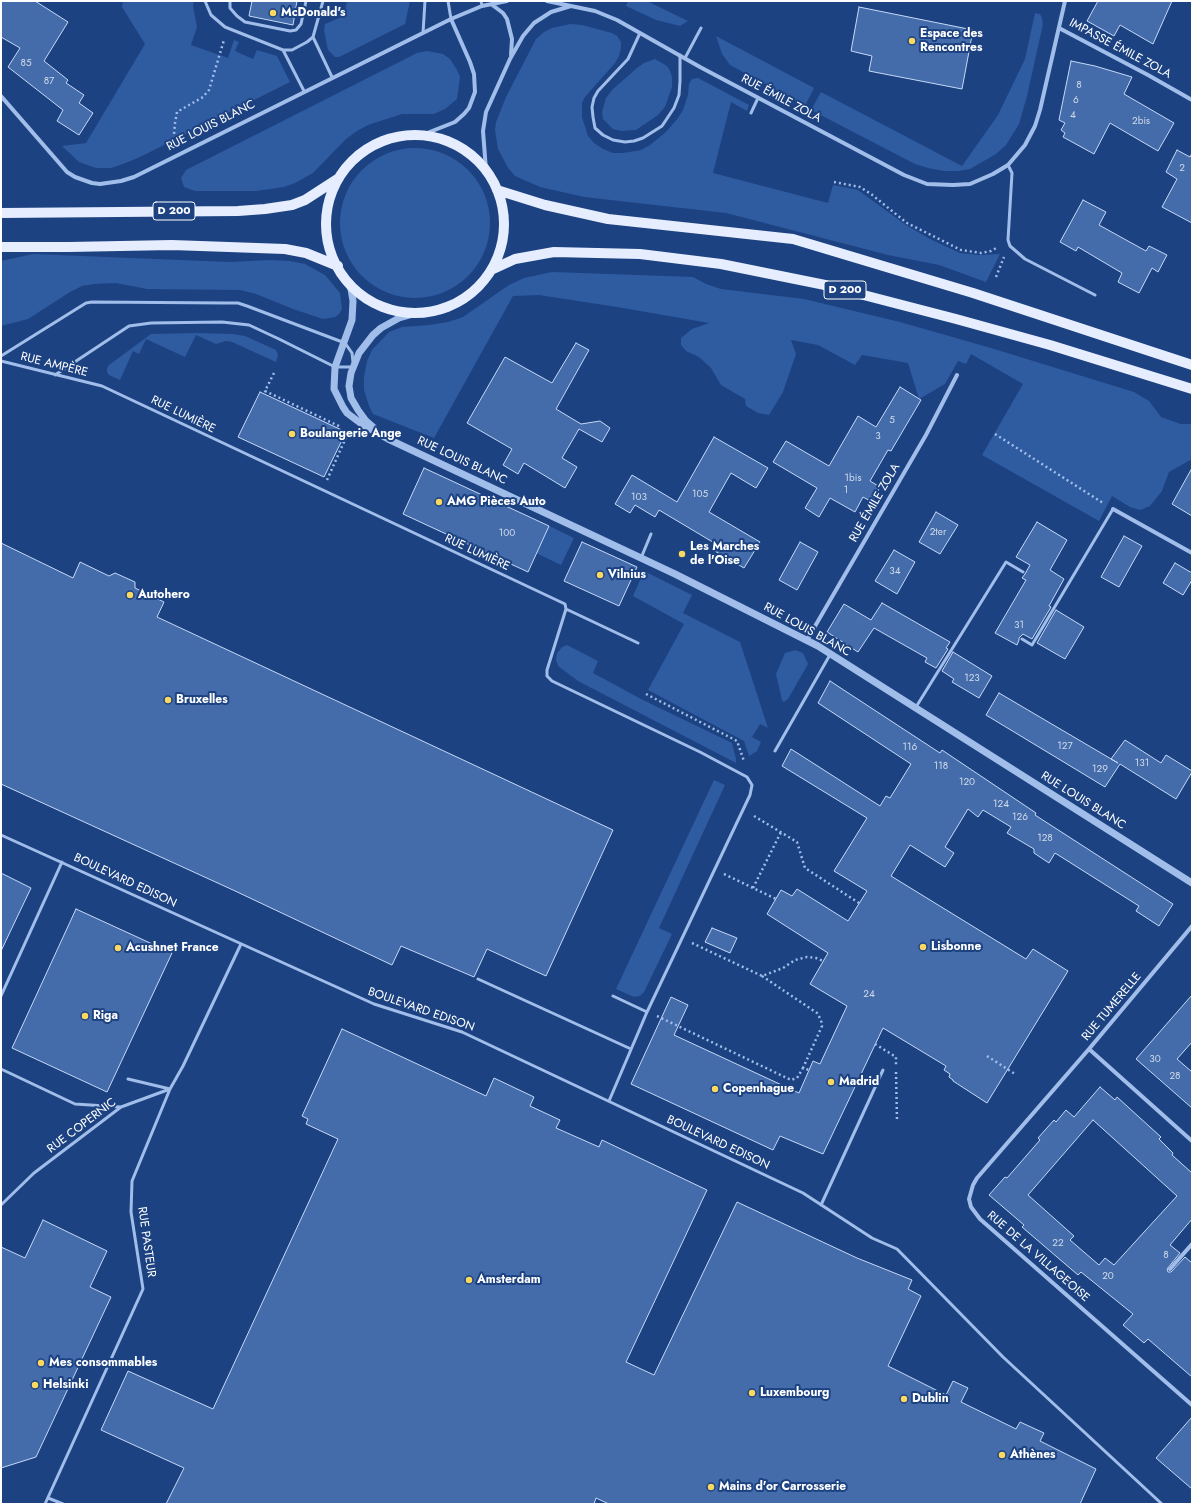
<!DOCTYPE html>
<meta charset="utf-8">
<style>
body{margin:0}
#map{position:relative;width:1193px;height:1505px;overflow:hidden;background:#1c4282;font-family:Jost,sans-serif}
canvas{display:block}
.frame{position:absolute;inset:0;border:2px solid #fff;pointer-events:none}
</style>
<div id="map">
<canvas width="1193" height="1505"></canvas>
<div class="frame"></div>
</div>
<script>
const c = document.querySelector('canvas').getContext('2d');
c.lineJoin = 'round';
function fillPath(path, color) {
  c.fillStyle = color;
  c.fill(path, 'evenodd');
}
function toPath(rows) {
  const path = new Path2D();
  for (const r of rows) {
    if (r.length === 3) {
      path.moveTo(r[0] + r[2], r[1]);
      path.arc(r[0], r[1], r[2], 0, 2 * Math.PI);
      continue;
    }
    path.moveTo(r[0], r[1]);
    for (let i = 2; i < r.length; i += 2) path.lineTo(r[i], r[i + 1]);
  }
  return path;
}
function trace(path, color, width, dash) {
  c.strokeStyle = color;
  c.lineWidth = width;
  c.lineCap = dash ? 'butt' : 'round';
  c.setLineDash(dash || []);
  c.stroke(path);
}
function label(font, color, halo, rows, align = 'center') {
  c.font = font + ' Jost,sans-serif';
  c.lineWidth = 4;
  c.setLineDash([]);
  c.textBaseline = 'middle';
  c.strokeStyle = halo;
  c.fillStyle = color;
  for (const [text, x, y, turn = 0] of rows) {
    c.save();
    c.translate(x, y);
    c.rotate((+turn || 0) * Math.PI / 180);
    c.textAlign = isNaN(turn) ? turn : align;
    if (halo) c.strokeText(text, 0, 0);
    c.fillText(text, 0, 0);
    c.restore();
  }
}
const green = toPath([
 [123,1,194,1,193,6,197,27,191,45,228,58,234,40,239,42,235,51,253,59,257,50,277,56,290,82,138,158,120,165,111,168,96,168,79,162,62,146,86,143,145,44,122,7],
 [347,1,410,1,405,24,339,57,335,57,328,50,324,30,325,24,344,16],
 [628,1,647,1,688,21,680,26,656,20,626,6],
 [1035,13,1040,14,1042,18,1043,24,1027,96,1019,124,1006,145,996,154,970,169,958,171,944,171,928,168,915,164,811,110,821,92,962,166,998,115,1025,59],
 [570,24,582,25,612,33,617,36,621,42,621,48,619,56,615,63,585,97,582,103,582,117,588,136,594,143,603,149,613,153,623,153,641,150,650,145,666,132,678,118,683,110,688,95,689,84,692,79,698,78,749,105,747,111,731,102,713,173,828,203,833,185,858,190,906,225,930,239,960,253,979,255,1000,254,986,282,939,265,888,255,726,213,584,197,540,187,515,176,508,168,498,149,495,130,496,122,506,97,536,39,544,32,552,28],
 [716,36,814,88,805,106,730,65,722,54],
 [427,51,443,54,450,59,457,70,460,77,457,99,445,109,434,114,402,114,368,125,357,131,346,139,313,173,295,183,284,187,256,191,195,191,184,187,181,178,186,170,417,53],
 [655,59,667,66,670,71,672,77,672,87,665,107,658,115,636,130,621,131,613,129,603,119,602,112,606,98,613,89,637,68,644,63],
 [415,223,75],
 [33,254,229,262,270,260,290,261,305,264,325,275,340,293,342,309,339,314,335,317,323,319,293,309,256,294,240,290,147,289,116,283,94,284,82,286,70,292,28,319,1,326,1,261],
 [552,272,693,277,706,284,721,289,804,299,900,322,991,348,1134,392,1149,401,1161,417,1181,424,1192,424,1192,459,1169,472,1162,491,1150,506,1140,510,1130,507,1112,496,1099,521,982,455,1023,384,971,354,966,364,958,361,945,384,919,399,908,363,862,355,855,365,818,345,791,340,796,354,783,392,769,415,758,413,746,406,745,399,721,385,711,368,699,357,686,351,681,345,681,338,692,329,709,323,617,307,539,295,513,296,434,438,373,414,369,406,364,390,364,377,367,361,372,350,389,332,402,327,429,325,448,322,463,317,509,285,524,278],
 [198,333,233,334,245,336,276,350,278,355,276,362,232,342,226,341,216,344,196,335,185,357,146,339,139,354,133,351,120,380,109,375,107,372,107,368,109,365,151,334],
 [549,526,574,538,561,565,536,553],
 [644,571,692,595,683,613,740,642,768,728,760,724,752,737,761,742,757,751,749,756,744,741,648,690,684,624,633,596],
 [567,645,598,661,593,673,643,700,732,743,736,759,736,763,578,681,558,666,556,660,557,653,562,647],
 [795,650,803,653,808,664,788,699,784,702,782,700,776,674,785,653],
 [714,780,725,785,659,928,672,934,644,992,640,996,634,997,616,989]
]);
const building = toPath([
 [1,1,35,1,68,22,44,61,68,80,66,83,84,95,79,103,93,113,79,135,57,121,63,110,8,67,20,48,1,37,1,1],
 [252,1,297,1,293,25,249,16,252,1],
 [1098,1,1172,1,1153,44,1120,25,1114,36,1087,21,1098,1],
 [859,7,973,30,962,89,869,71,872,56,851,51,859,7],
 [1071,61,1095,66,1132,77,1124,94,1174,123,1158,151,1110,123,1094,154,1063,137,1065,133,1061,130,1065,123,1059,120,1071,61],
 [1177,150,1190,157,1192,153,1192,223,1162,207,1177,179,1166,172,1177,150],
 [1083,200,1106,212,1099,225,1146,251,1149,246,1167,255,1158,272,1152,268,1139,293,1118,282,1122,273,1078,247,1076,251,1060,242,1083,200],
 [576,343,589,350,556,409,581,424,600,421,610,428,602,442,579,429,562,458,577,467,565,488,524,463,518,474,503,465,512,449,467,423,505,357,552,383,576,343],
 [900,387,921,400,891,451,888,450,870,481,880,487,872,502,863,497,855,512,830,498,819,517,805,508,817,488,773,462,786,441,829,466,858,416,876,427,900,387],
 [260,392,346,432,324,477,238,437,260,392],
 [714,437,768,468,756,488,731,473,709,512,760,542,744,568,713,550,716,544,659,510,655,517,635,505,630,513,615,504,632,475,677,502,714,437],
 [424,468,549,526,528,572,403,514,424,468],
 [1192,468,1192,516,1172,504,1192,468],
 [936,512,958,525,940,554,919,542,936,512],
 [1037,522,1067,540,1050,570,1064,579,1049,606,1051,607,1032,639,1023,634,1019,638,1019,640,1017,645,995,633,1026,580,1022,578,1025,574,1030,565,1016,557,1037,522],
 [1124,536,1142,546,1119,587,1101,577,1124,536],
 [582,542,637,567,619,606,564,581,582,542],
 [800,542,818,552,797,590,779,580,800,542],
 [1,543,73,578,80,562,109,576,115,573,135,582,135,588,164,602,157,617,613,830,546,976,487,949,474,977,401,946,392,965,233,890,1,784,1,543],
 [894,550,915,562,897,594,875,581,894,550],
 [1175,563,1192,573,1192,580,1183,595,1163,583,1175,563],
 [882,603,950,642,946,648,948,649,936,668,925,662,927,658,874,628,858,652,827,632,844,604,871,620,882,603],
 [1056,610,1084,627,1065,659,1037,643,1056,610],
 [953,652,992,676,979,698,952,682,954,679,942,671,953,652],
 [830,681,940,753,942,750,1036,813,1035,815,1173,904,1159,926,1136,911,1139,906,1055,853,1049,863,1034,853,1034,849,1007,833,1011,827,983,810,978,817,968,809,945,847,954,853,945,867,910,845,891,876,1026,959,1033,949,1068,971,987,1103,953,1081,953,1080,949,1077,950,1074,944,1070,946,1066,883,1028,823,1154,780,1136,773,1150,631,1084,671,997,688,1005,674,1035,799,1093,813,1061,820,1064,847,1006,810,984,828,953,767,914,781,890,792,896,797,889,848,921,867,891,834,871,867,818,782,766,791,749,880,806,886,796,890,798,911,764,818,703,830,681],
 [999,693,1118,763,1111,759,1125,740,1161,763,1166,755,1192,771,1192,772,1176,799,1120,764,1105,787,986,715,999,693],
 [1,873,31,888,1,951,1,873],
 [76,909,172,953,107,1092,12,1048,76,909],
 [712,928,737,938,730,953,705,942,712,928],
 [1192,995,1192,1042,1177,1059,1192,1072,1192,1108,1136,1059,1192,995],
 [342,1029,486,1096,494,1078,534,1097,530,1106,560,1120,556,1128,599,1147,602,1140,707,1190,626,1362,654,1375,737,1202,857,1258,912,1280,908,1289,921,1296,888,1366,946,1395,953,1381,968,1388,961,1402,1016,1429,1020,1422,1044,1433,1040,1441,1096,1469,1080,1504,609,1504,596,1498,594,1504,166,1504,184,1468,101,1430,128,1371,213,1409,338,1139,306,1124,308,1119,302,1116,342,1029],
 [1100,1087,1115,1100,1117,1097,1161,1137,1159,1139,1173,1153,1172,1155,1192,1173,1192,1219,1170,1245,1180,1253,1167,1269,1168,1272,1171,1272,1185,1257,1192,1263,1192,1377,1148,1339,1144,1343,1123,1325,1133,1314,1081,1272,1078,1275,1022,1227,1024,1225,989,1195,1005,1177,1007,1178,1040,1140,1038,1138,1054,1120,1056,1122,1066,1110,1074,1117,1100,1087],
 [1093,1120,1177,1196,1114,1265,1105,1258,1099,1265,1070,1240,1074,1236,1028,1195,1093,1120],
 [43,1220,107,1251,90,1287,111,1297,36,1457,1,1468,1,1247,25,1258,43,1220],
 [1192,1417,1192,1489,1156,1458,1192,1417]
]);
const path = toPath([
 [178,143,174,134,175,123,177,112,203,97,209,90,224,40],
 [834,182,860,187,871,194,907,223,961,250,981,253,991,251,998,247],
 [996,277,1004,257],
 [274,373,265,391,341,427],
 [995,434,1103,503],
 [327,480,348,433,350,434],
 [646,694,737,741,744,761],
 [754,816,797,842,805,868,859,903],
 [724,874,776,899],
 [753,888,781,832],
 [692,943,762,976,783,968,795,960,807,957,816,958,823,961],
 [762,976,817,1013,821,1020,822,1026,803,1068,809,1070],
 [657,1016,791,1080,797,1078,803,1068],
 [875,1044,896,1057,896,1067],
 [987,1056,1015,1074],
 [896,1072,897,1120]
]);
const service = toPath([
 [205,1,211,15,225,27,283,50,292,50,307,42,313,37,323,1],
 [230,1,230,8,237,16,245,22,290,31,296,30,301,24,306,1],
 [448,1,451,19],
 [481,1,482,6],
 [423,33,425,1],
 [640,33,628,59,598,91,594,98,592,107,593,117,595,128,603,135,613,140,625,142,634,141,643,138,662,126,674,108,679,95,680,81,680,55],
 [313,37,332,77],
 [283,50,304,91],
 [685,58,701,28],
 [751,113,758,98],
 [1008,165,1012,173,1008,240,1010,246,1025,259,1095,295],
 [1,356,86,303,92,302,226,303,238,303,247,306,345,343,352,353,353,362],
 [1,361,102,386,565,604,566,609,547,670,547,676,552,681,700,752,747,777,752,785,750,795,647,1012,609,1101],
 [55,375,129,326,151,323,222,322,249,325,279,339,335,367,352,367],
 [641,558,651,534],
 [566,609,638,643],
 [1022,639,1032,645,1113,509],
 [916,707,1006,562,1023,572],
 [775,751,831,653],
 [1,835,374,1004,462,1032,803,1193,872,1238,897,1249,1003,1357,1162,1504],
 [478,979,631,1049],
 [1,996,62,862],
 [613,996,647,1012],
 [1,1069,75,1104,121,1107],
 [1,1205,34,1173,121,1107,170,1089,183,1066,241,944],
 [821,1205,883,1070],
 [48,1498,63,1504],
 [45,1504,143,1289,131,1212,132,1181,170,1089,128,1079]
]);
const minor = toPath([
 [547,1,595,11,617,20,700,67,904,175,927,184,953,185,970,184,993,174,1008,165,1025,145,1035,126,1040,110,1065,1],
 [491,4,503,13,507,19,512,39,511,55],
 [1059,28,1148,75,1192,100],
 [1,96,67,172,75,177,92,183,100,184,121,181,134,177,451,19,482,6,507,1],
 [422,135,455,122,464,114,469,108,475,92,474,74,470,62,451,19],
 [486,170,483,131,486,112,510,59,523,36,534,23,551,12,571,6],
 [1113,509,1192,553],
 [807,640,926,435,957,375],
 [1192,926,1089,1049,977,1178,973,1185,969,1199,971,1207,980,1219,1192,1405],
 [1089,1049,1192,1141],
 [1170,1269,1192,1244]
]);
const tertiary = toPath([
 [350,283,353,301,352,320,335,367,334,389,343,407,347,413,363,425,388,439,675,574,818,646,1192,883],
 [374,428,366,421,358,410,351,398,349,386,351,373,359,353,373,335,381,328,399,318,417,313]
]);
const primary = toPath([
 [415,224,89],
 [497,190,545,205,608,219,793,239,973,293,1192,365],
 [1,213,238,211,265,209,292,205,305,200,339,178],
 [1,247,69,247,172,245,285,249,306,253,338,266],
 [491,270,515,259,554,252,640,254,721,264,825,285,956,319,1050,345,1192,389]
]);
const markers = [
 [273,13,4,"#fbd85f"],
 [912,41,4,"#fbd85f"],
 [292,434,4,"#fbd85f"],
 [439,502,4,"#fbd85f"],
 [682,554,4,"#fbd85f"],
 [600,575,4,"#fbd85f"],
 [130,595,4,"#fbd85f"],
 [168,700,4,"#fbd85f"],
 [923,947,4,"#fbd85f"],
 [118,948,4,"#fbd85f"],
 [85,1016,4,"#fbd85f"],
 [831,1082,4,"#fbd85f"],
 [715,1089,4,"#fbd85f"],
 [469,1280,4,"#fbd85f"],
 [41,1363,4,"#fbd85f"],
 [35,1385,4,"#fbd85f"],
 [752,1393,4,"#fbd85f"],
 [904,1399,4,"#fbd85f"],
 [1002,1455,4,"#fbd85f"],
 [711,1487,4,"#fbd85f"]
];
const numberNames = [
 ["85",26,64],
 ["87",49,82],
 ["8",1079,86],
 ["6",1076,101],
 ["4",1073,116],
 ["2bis",1141,122],
 ["2",1182,169],
 ["5",892,421],
 ["3",878,437],
 ["1bis",853,479],
 ["1",846,491],
 ["105",700,495],
 ["103",639,498],
 ["2ter",938,533],
 ["100",507,534],
 ["34",895,572],
 ["31",1019,626],
 ["123",972,679],
 ["127",1065,747],
 ["116",910,748],
 ["131",1142,764],
 ["118",941,767],
 ["129",1100,770],
 ["120",967,783],
 ["124",1001,805],
 ["126",1020,818],
 ["128",1045,839],
 ["24",869,995],
 ["30",1155,1060],
 ["28",1175,1077],
 ["22",1058,1244],
 ["8",1166,1256],
 ["20",1108,1277]
];
const shields = [
 [174,211,42],
 [845,290,42]
];
const shieldNames = [
 ["D 200",174,211],
 ["D 200",845,290]
];
const poiNames = [
 ["McDonald's",281,13],
 ["Espace des",920,34],
 ["Rencontres",920,48],
 ["Boulangerie Ange",300,434],
 ["AMG Pièces Auto",447,502],
 ["Les Marches",690,547],
 ["de l'Oise",690,561],
 ["Vilnius",608,575],
 ["Autohero",138,595],
 ["Bruxelles",176,700],
 ["Lisbonne",931,947],
 ["Acushnet France",126,948],
 ["Riga",93,1016],
 ["Madrid",839,1082],
 ["Copenhague",723,1089],
 ["Amsterdam",477,1280],
 ["Mes consommables",49,1363],
 ["Helsinki",43,1385],
 ["Luxembourg",760,1393],
 ["Dublin",912,1399],
 ["Athènes",1010,1455],
 ["Mains d'or Carrosserie",719,1487]
];
const streetNames = [
 ["IMPASSE ÉMILE ZOLA",1120,49,28],
 ["RUE ÉMILE ZOLA",781,99,28],
 ["RUE LOUIS BLANC",211,126,-27],
 ["RUE AMPÈRE",54,365,14],
 ["RUE LUMIÈRE",183,415,26],
 ["RUE LOUIS BLANC",462,461,25],
 ["RUE ÉMILE ZOLA",875,503,-60],
 ["RUE LUMIÈRE",477,553,25],
 ["RUE LOUIS BLANC",807,630,29],
 ["RUE LOUIS BLANC",1083,801,32],
 ["BOULEVARD EDISON",125,881,25],
 ["RUE TUMERELLE",1112,1007,-50],
 ["BOULEVARD EDISON",421,1010,19],
 ["RUE COPERNIC",82,1126,-37],
 ["BOULEVARD EDISON",718,1143,25],
 ["RUE PASTEUR",146,1242,82],
 ["RUE DE LA VILLAGEOISE",1038,1257,41]
];
fillPath(green, '#2f5ba1');
fillPath(building, '#446cab');
trace(building, '#c6d9f7', 1);
trace(path, '#a1bdea', 2.5, [2, 3]);
trace(service, '#a1bdea', 3);
trace(minor, '#a1bdea', 4);
trace(tertiary, '#a1bdea', 7);
trace(primary, '#e5edfe', 10);
for (const [x, y, r, color] of markers) {
  const dot = new Path2D();
  dot.arc(x, y, r, 0, 2 * Math.PI);
  c.fillStyle = color;
  c.fill(dot);
  trace(dot, '#1c4282', 1.5);
}
label('10px', '#d0daea', null, numberNames);
for (const [x, y, w] of shields) {
  const box = new Path2D();
  box.roundRect(x - w / 2, y - 9, w, 18, 3);
  c.fillStyle = '#1c4282';
  c.fill(box);
  trace(box, '#fff', 1);
}
label('bold 11px', '#fff', null, shieldNames);
label('bold 12px', '#fff', '#1c4282', poiNames, 'left');
label('12px', '#fff', '#1c4282', streetNames);
</script>
